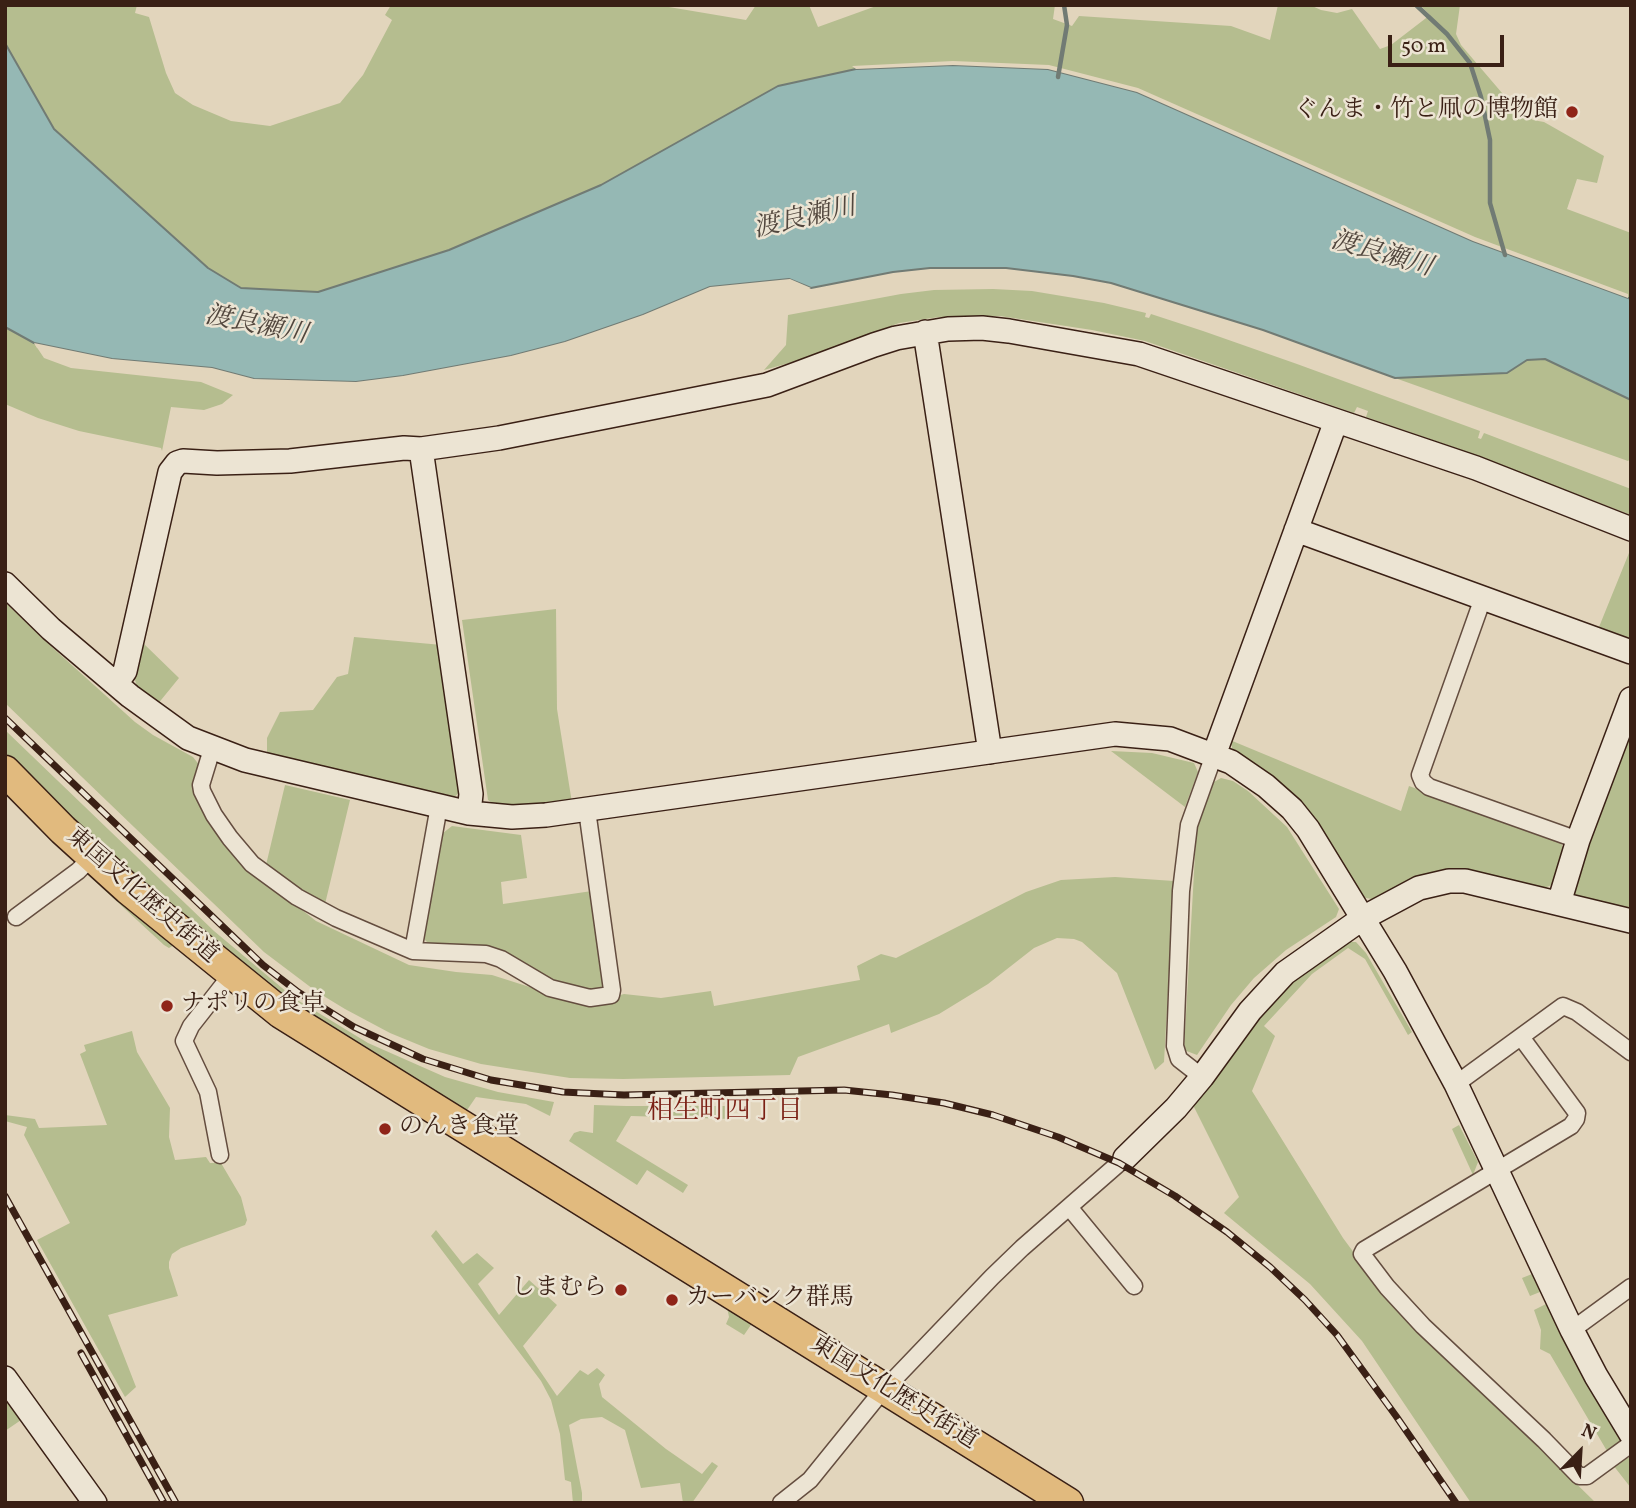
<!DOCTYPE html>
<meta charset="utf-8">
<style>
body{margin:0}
#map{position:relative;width:1636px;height:1508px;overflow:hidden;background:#e2d5bc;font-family:Vollkorn,serif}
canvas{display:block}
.frame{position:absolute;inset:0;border:7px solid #3a2015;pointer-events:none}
.north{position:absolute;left:1545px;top:1417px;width:70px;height:70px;-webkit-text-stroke:5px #ece4d3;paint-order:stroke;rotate:24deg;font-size:19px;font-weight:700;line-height:28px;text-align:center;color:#3a2015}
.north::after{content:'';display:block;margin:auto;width:24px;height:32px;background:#3a2015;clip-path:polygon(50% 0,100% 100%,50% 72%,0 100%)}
.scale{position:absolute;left:1388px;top:35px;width:116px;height:32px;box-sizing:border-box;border:4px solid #3a2015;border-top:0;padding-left:9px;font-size:21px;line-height:24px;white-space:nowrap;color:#3a2015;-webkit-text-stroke:5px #ece4d3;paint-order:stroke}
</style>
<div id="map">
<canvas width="1636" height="1508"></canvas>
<div class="frame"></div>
<div class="north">N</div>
<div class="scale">50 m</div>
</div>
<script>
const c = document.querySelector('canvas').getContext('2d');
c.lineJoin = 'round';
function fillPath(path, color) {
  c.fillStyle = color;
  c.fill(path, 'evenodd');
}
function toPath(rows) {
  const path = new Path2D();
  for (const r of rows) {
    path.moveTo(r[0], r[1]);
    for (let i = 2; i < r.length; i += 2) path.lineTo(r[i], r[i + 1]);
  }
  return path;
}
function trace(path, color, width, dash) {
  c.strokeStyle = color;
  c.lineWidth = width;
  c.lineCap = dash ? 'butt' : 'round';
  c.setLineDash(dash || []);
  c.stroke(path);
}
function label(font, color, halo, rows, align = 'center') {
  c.font = font + ' Vollkorn,"Noto Serif JP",serif';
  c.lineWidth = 5;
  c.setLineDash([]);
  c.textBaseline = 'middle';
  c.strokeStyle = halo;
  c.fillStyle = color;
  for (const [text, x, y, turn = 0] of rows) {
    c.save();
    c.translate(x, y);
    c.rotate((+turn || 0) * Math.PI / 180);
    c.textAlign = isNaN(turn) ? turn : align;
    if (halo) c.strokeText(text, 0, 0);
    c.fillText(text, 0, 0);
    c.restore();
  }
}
const green = toPath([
 [5,5,137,5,135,13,149,17,166,73,175,93,193,105,231,121,270,126,340,103,363,75,392,20,385,15,391,5,657,5,746,20,756,5,809,5,818,27,879,5,1055,5,1053,19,1072,26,1079,16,1231,26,1270,40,1278,5,1310,5,1321,10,1337,13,1352,9,1380,49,1391,45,1430,15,1420,5,1460,5,1456,34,1461,45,1508,100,1533,120,1544,122,1604,156,1597,183,1577,179,1567,209,1631,233,1631,299,1473,241,953,65,601,185,449,250,318,292,241,288,208,268,54,129,5,43],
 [993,289,1032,291,1104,303,1146,313,1145,317,1149,318,1151,314,1203,331,1297,364,1480,431,1478,438,1481,439,1484,433,1631,489,1631,515,1459,449,1366,417,1368,411,1357,407,1354,413,1145,341,1092,330,1000,316,939,317,899,323,811,357,764,370,786,345,788,315,901,294,934,290],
 [5,327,34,343,44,358,71,368,201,382,233,395,222,404,204,410,171,407,162,451,161,448,79,431,38,418,5,404],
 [1545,359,1631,400,1631,458,1628,461,1395,378,1507,373,1527,360],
 [1631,548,1631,639,1599,627],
 [5,602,44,640,135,722,153,735,193,757,200,766,241,862,316,921,409,965,456,972,492,975,586,1005,624,994,661,998,711,991,714,1006,860,980,857,966,881,954,896,958,1026,892,1061,880,1115,877,1174,881,1164,1062,1155,1070,1117,973,1082,942,1074,939,1057,938,1034,948,988,984,939,1014,891,1033,889,1024,798,1057,790,1075,623,1079,570,1078,481,1064,429,1049,390,1033,345,1009,317,992,264,952,5,703],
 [556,609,557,709,572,803,531,806,497,806,488,800,462,620],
 [354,637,442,645,462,790,452,799,267,756,267,738,280,712,313,710,337,677,348,674],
 [143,643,179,678,157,705,138,690,135,680],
 [1631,725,1631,912,1578,899,1571,889],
 [5,730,214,931,294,998,368,1043,445,1077,498,1092,554,1102,550,1116,526,1104,476,1097,465,1113,286,1002,70,822,5,756],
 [1230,740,1401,811,1409,786,1560,841,1565,852,1554,884,1542,889,1493,877,1377,900,1361,897,1234,754],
 [1111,751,1152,753,1194,763,1198,772,1185,807],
 [1221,778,1233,781,1248,791,1287,827,1339,909,1336,917,1286,950,1254,978,1231,1005,1197,1055,1184,1050,1196,837,1198,822,1214,782],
 [285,785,350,800,325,904,283,880,266,865],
 [452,826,521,835,527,878,501,882,503,904,592,891,606,988,593,993,561,985,495,948,482,945,431,946,423,938,443,833],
 [86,873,87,873,174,945,169,948,164,945],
 [1348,942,1356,942,1366,953,1412,1032,1408,1035,1365,959,1348,948,1312,974,1264,1026,1275,1036,1252,1091,1343,1238,1377,1284,1449,1359,1596,1503,1471,1503,1362,1341,1310,1284,1224,1213,1239,1197,1193,1105,1254,1021,1277,996,1303,973],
 [132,1031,137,1052,170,1108,169,1137,175,1160,206,1157,210,1163,221,1163,241,1197,247,1220,245,1225,181,1248,172,1254,169,1262,169,1268,178,1296,108,1315,136,1387,125,1397,37,1240,70,1223,24,1135,27,1127,5,1121,5,1115,35,1119,39,1128,107,1125,80,1054,86,1051,84,1045],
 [594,1105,626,1106,733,1106,732,1119,631,1116,616,1141,688,1185,683,1193,647,1170,637,1185,569,1141,574,1133,580,1131,593,1133],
 [1459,1125,1478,1162,1473,1175,1452,1129],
 [436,1230,463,1264,477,1253,494,1268,478,1284,499,1315,529,1280,557,1305,523,1346,557,1396,580,1370,588,1375,597,1368,605,1375,599,1384,602,1397,666,1449,702,1474,712,1462,718,1466,692,1503,683,1503,680,1483,641,1488,625,1430,602,1417,581,1419,569,1425,582,1493,582,1503,573,1503,571,1482,565,1480,560,1434,551,1400,541,1381,431,1236],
 [1532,1274,1540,1292,1530,1296,1522,1278],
 [1548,1303,1568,1345,1621,1442,1607,1451,1550,1354,1540,1349,1541,1330,1534,1310],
 [727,1307,753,1322,744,1335,726,1324,729,1317],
 [5,1394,24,1418,5,1431],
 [1626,1454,1631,1461,1631,1488,1613,1465]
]);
const water = toPath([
 [5,43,54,129,208,268,241,288,318,292,449,250,601,185,778,86,856,69,953,65,1048,69,1137,92,1473,241,1631,299,1631,400,1545,359,1527,360,1507,373,1395,378,1263,330,1111,283,1073,276,1006,268,930,268,893,272,811,288,789,279,710,287,643,315,565,342,511,356,403,376,356,382,254,379,212,368,112,359,34,343,5,327,5,43]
]);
const pier = toPath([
 [953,61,1049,65,1138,88,1475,237,1628,294,1628,298,1473,241,1137,92,1048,69,953,65,856,69,852,66],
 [790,279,811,288,807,290,789,282,711,290,644,319,566,345,511,360,404,380,356,386,254,382,211,371,112,363,37,348,34,343,112,359,212,368,254,379,356,382,403,376,511,356,565,342,643,315,710,287]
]);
const stream = toPath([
 [1416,5,1447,34,1470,63,1481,97,1490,140,1490,203,1505,255],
 [1058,77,1067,25,1064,5]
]);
const street = toPath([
 [1483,598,1420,775,1423,782,1429,787,1578,840],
 [212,749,201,785,202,791,214,815,230,838,252,864,297,897,336,918,413,951,486,954,501,959,550,988,590,998,611,995,612,990,587,810],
 [16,917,78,871,92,857],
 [413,951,439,806],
 [1521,1037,1577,1113,1576,1119,1571,1126,1364,1250,1362,1254,1387,1287,1423,1326,1544,1440,1579,1476,1587,1476,1631,1444],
 [1202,1077,1179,1059,1175,1046,1181,891,1189,825,1214,755],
 [1456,1084,1563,1006,1577,1012,1631,1052],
 [220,1155,208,1092,184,1041,191,1026,231,975],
 [1069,1207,1134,1286],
 [1572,1330,1631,1287],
 [781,1503,810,1480,878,1396,992,1277,1022,1248,1125,1158]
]);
const secondary = toPath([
 [925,332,990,752],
 [421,449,471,794,469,813],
 [1296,530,1631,652],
 [5,584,51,629,130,696,188,738,245,760,469,813,512,817,546,815,1115,734,1170,739,1231,762,1266,786,1292,809,1308,829,1395,971,1456,1084,1572,1330,1596,1376,1631,1434],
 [116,684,125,671,170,472,177,463,183,461,217,463,290,461,404,448,421,449,499,438,767,385,874,345,896,338,948,329,982,328,1009,331,1139,354,1476,468,1631,529],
 [1214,755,1336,421],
 [1559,903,1578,840,1631,699],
 [1125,1158,1176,1108,1202,1077,1250,1011,1285,973,1363,918,1419,888,1449,881,1465,881,1631,921],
 [5,1378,95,1503]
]);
const highway = toPath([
 [5,771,63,830,128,889,281,1013,1068,1503]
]);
const rail = toPath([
 [5,718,263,965,298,992,354,1027,423,1059,491,1080,563,1092,624,1095,844,1090,892,1095,944,1103,993,1115,1058,1137,1119,1163,1175,1196,1227,1232,1270,1267,1305,1300,1337,1335,1396,1416,1456,1503],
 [5,1196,176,1503],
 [81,1353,164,1503]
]);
const markers = [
 [1572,112,7,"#8f2418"],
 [167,1006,7,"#8f2418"],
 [385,1129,7,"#8f2418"],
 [621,1290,7,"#8f2418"],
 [672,1300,7,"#8f2418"]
];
const poiNames = [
 ["ぐんま・竹と凧の博物館",1558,112,"right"],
 ["ナポリの食卓",181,1006],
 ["のんき食堂",399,1129],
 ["しまむら",607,1290,"right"],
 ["カーバンク群馬",686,1300]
];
const streetNames = [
 ["東国文化歴史街道",141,897,41],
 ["東国文化歴史街道",893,1394,32]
];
const waterNames = [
 ["渡良瀬川",805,220,-13],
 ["渡良瀬川",1381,256,16],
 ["渡良瀬川",256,327,11]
];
const neighbourhoodNames = [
 ["相生町四丁目",725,1113]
];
fillPath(green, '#b5bd8f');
fillPath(water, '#95b8b4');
trace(water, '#717b74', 2);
fillPath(pier, '#e2d5bc');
trace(stream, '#717b74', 4.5);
trace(street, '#644d3f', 19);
trace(secondary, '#3a2015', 26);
trace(highway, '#3a2015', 33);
trace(street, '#ece4d3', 16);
trace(secondary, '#ece4d3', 23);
trace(highway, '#e1ba7e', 30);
trace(rail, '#3a2015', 7);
trace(rail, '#ece4d3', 4.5, [13]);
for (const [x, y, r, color] of markers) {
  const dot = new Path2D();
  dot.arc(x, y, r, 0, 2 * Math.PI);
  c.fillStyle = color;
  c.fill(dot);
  trace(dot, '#ece4d3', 2.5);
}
label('24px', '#3a2015', '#ece4d3', poiNames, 'left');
label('24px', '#3a2015', '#ece4d3', streetNames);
label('italic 26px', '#51463d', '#ece4d3', waterNames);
label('26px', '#7a1f14', '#ece4d3', neighbourhoodNames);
</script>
